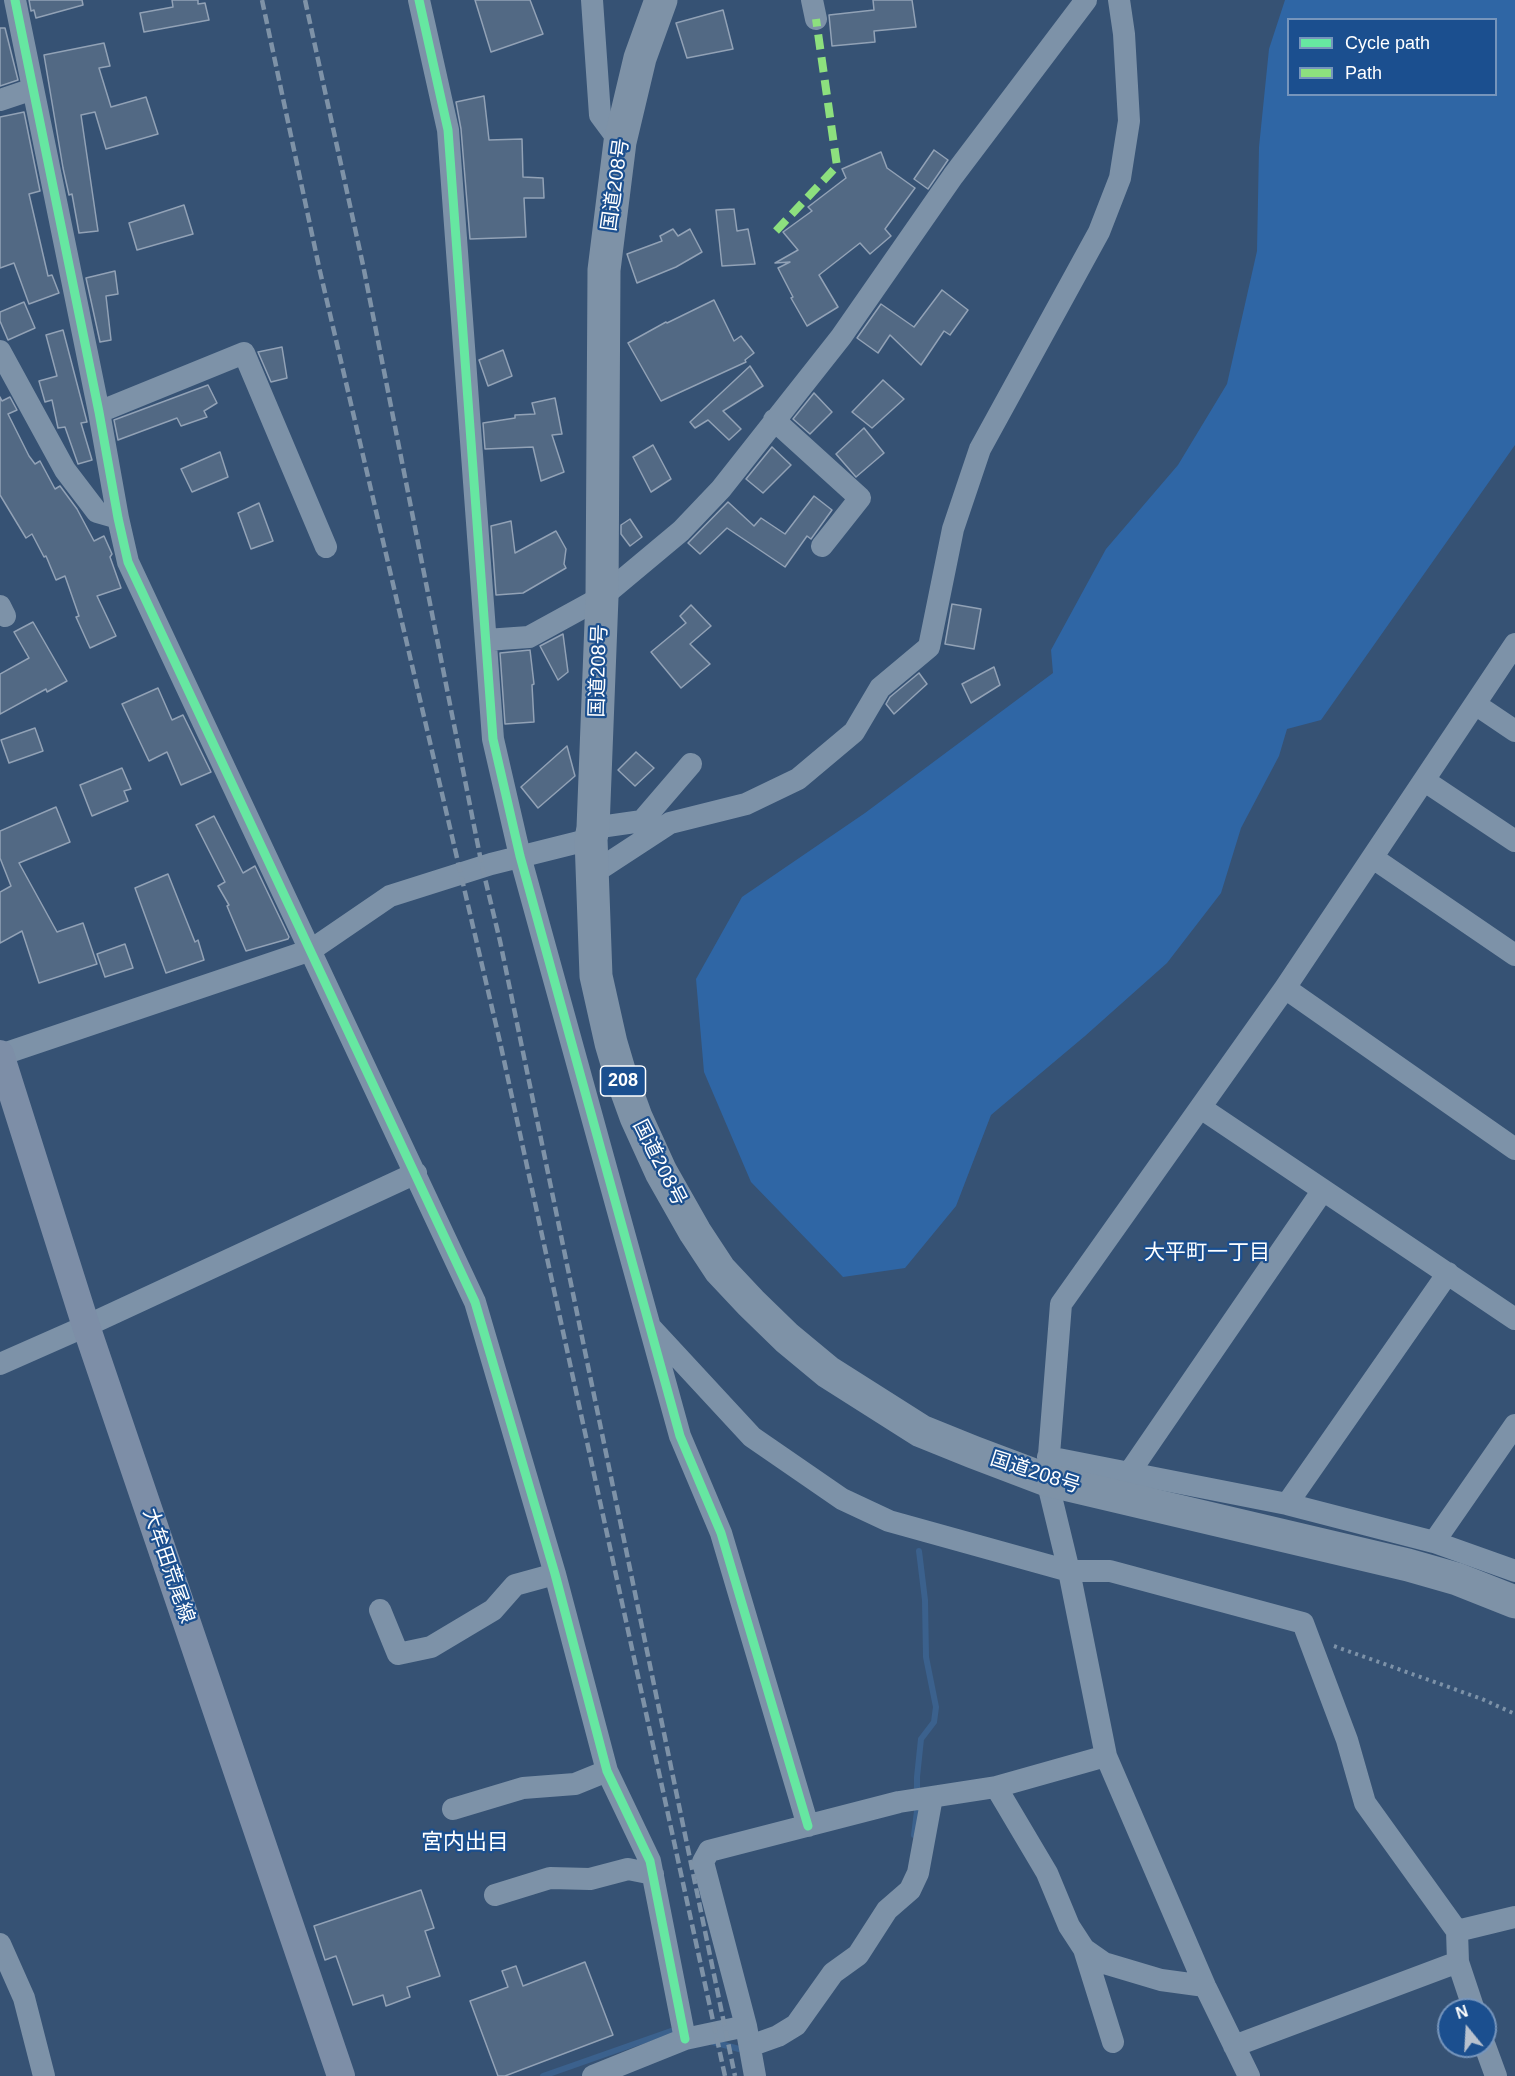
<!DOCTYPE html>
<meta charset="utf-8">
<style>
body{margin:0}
#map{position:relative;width:1515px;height:2076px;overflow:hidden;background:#365274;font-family:Arial,sans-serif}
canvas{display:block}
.legend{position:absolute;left:1287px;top:18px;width:210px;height:78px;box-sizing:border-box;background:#1b4f8f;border:2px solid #7695bc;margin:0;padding:8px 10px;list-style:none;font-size:18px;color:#fff}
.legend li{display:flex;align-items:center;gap:12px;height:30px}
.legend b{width:30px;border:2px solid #7695bc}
.north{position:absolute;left:1437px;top:1998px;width:60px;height:60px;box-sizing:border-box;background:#1b4f8f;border:2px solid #7695bc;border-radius:50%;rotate:342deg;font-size:16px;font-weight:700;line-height:24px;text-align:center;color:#fff}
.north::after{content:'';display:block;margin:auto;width:21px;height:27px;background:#b9c2ce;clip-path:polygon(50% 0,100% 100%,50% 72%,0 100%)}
</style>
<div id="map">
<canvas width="1515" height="2076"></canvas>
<ul class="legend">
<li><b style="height:8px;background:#66e7a1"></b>Cycle path</li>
<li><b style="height:8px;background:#8de07e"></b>Path</li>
</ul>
<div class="north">N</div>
</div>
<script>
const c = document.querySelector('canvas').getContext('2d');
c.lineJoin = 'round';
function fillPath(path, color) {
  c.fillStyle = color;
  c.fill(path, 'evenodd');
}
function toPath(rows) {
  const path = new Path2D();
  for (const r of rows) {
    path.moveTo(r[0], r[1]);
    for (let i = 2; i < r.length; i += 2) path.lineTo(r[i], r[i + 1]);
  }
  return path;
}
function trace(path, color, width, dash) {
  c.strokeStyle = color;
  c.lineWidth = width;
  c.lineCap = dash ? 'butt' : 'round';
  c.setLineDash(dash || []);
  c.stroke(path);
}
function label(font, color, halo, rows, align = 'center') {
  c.font = font + ' Arial,"Noto Sans JP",sans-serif';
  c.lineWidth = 4.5;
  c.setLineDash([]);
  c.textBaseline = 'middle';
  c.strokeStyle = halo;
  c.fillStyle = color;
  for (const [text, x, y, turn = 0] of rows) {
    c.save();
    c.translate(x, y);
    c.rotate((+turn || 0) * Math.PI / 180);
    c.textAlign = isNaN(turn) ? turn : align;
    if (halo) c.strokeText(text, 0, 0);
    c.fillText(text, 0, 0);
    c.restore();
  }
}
const green = toPath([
 [1285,0,1515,0,1515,445,1321,720,1287,729,1279,756,1241,828,1221,893,1167,963,1085,1036,991,1115,956,1206,905,1268,843,1277,751,1182,704,1072,696,979,742,897,865,813,1053,673,1051,650,1106,549,1178,465,1227,384,1257,251,1259,147,1269,49],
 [1288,20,1496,20,1496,94,1288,94]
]);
const stream = toPath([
 [914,1835,917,1811,917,1777,921,1739,934,1722,936,1707,926,1657,925,1600,919,1551],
 [713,2042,739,2049,744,2046],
 [543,2076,671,2031,677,2033]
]);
const building = toPath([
 [29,0,82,0,83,5,36,18,34,10,31,11,29,0],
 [172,0,198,0,198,4,205,3,209,20,144,32,140,13,173,7,172,0],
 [475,0,530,0,543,34,491,52,475,0],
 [873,0,912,0,916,27,874,31,875,42,832,46,829,15,874,10,873,0],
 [723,10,733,49,687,58,676,23,723,10],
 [0,28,5,28,18,80,0,86,0,28],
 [104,43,110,66,99,68,111,107,146,97,158,134,106,149,95,112,81,115,98,231,79,233,72,194,69,195,63,168,44,55,104,43],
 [484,96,489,140,522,139,523,177,543,178,544,198,524,198,526,237,470,239,461,129,456,102,484,96],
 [24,112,40,191,29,194,48,276,52,275,59,293,29,304,14,263,0,268,0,117,24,112],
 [934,150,948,160,928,189,914,179,934,150],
 [881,152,887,168,915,188,885,229,891,236,870,254,860,243,819,275,838,307,807,326,791,298,793,297,778,268,790,262,775,263,798,250,783,232,812,211,808,207,846,178,842,169,881,152],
 [184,205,193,234,137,250,129,223,184,205],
 [734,209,737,231,748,229,755,264,722,266,716,210,734,209],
 [673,229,678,236,690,229,702,252,676,267,637,283,627,254,662,241,660,236,673,229],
 [115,271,118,294,106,296,111,340,100,342,86,278,115,271],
 [942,290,968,310,950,335,944,331,921,365,890,335,878,353,857,338,881,304,914,327,942,290],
 [714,300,734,341,741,336,754,353,745,360,746,362,661,401,628,343,666,322,667,323,714,300],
 [24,302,35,328,8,340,0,321,0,312,24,302],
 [63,330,87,422,81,423,92,460,78,464,65,427,58,428,52,400,45,402,39,381,57,376,46,335,63,330],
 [282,347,287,378,271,382,258,352,282,347],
 [503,350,512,376,488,386,479,360,503,350],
 [750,366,763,386,723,411,741,429,729,440,708,420,695,428,690,422,750,366],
 [883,380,904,399,872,428,852,412,883,380],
 [208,385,217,403,204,411,207,417,181,426,177,418,118,440,114,420,208,385],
 [814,393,832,412,810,434,793,419,814,393],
 [0,397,2,401,10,397,17,410,8,414,29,456,35,464,40,461,55,489,60,486,77,509,94,541,104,536,112,554,110,557,121,588,97,596,116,636,90,648,76,617,79,616,65,576,56,580,46,556,44,557,32,534,26,538,0,495,0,397],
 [555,398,562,434,552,435,564,472,541,481,533,447,485,449,483,423,515,418,515,415,535,414,532,403,555,398],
 [864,428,884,453,856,477,836,454,864,428],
 [653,445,671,479,651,492,633,457,653,445],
 [772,447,791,465,763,493,746,479,772,447],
 [220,452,228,477,192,492,181,469,220,452],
 [814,496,832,510,811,539,807,536,785,567,727,528,700,554,688,543,728,502,754,526,761,518,785,534,814,496],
 [259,503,273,541,251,549,238,513,259,503],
 [630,519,642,537,630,546,621,534,621,525,630,519],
 [511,521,515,553,556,531,566,549,564,564,566,568,523,593,496,595,491,526,511,521],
 [952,604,981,609,974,649,945,644,952,604],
 [691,605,711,626,690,644,710,664,681,688,651,652,686,623,680,616,691,605],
 [33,622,67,681,47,692,46,689,0,714,0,674,29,658,14,632,33,622],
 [563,634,568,672,558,680,540,646,563,634],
 [530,650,534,684,532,685,534,722,505,724,500,653,530,650],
 [994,667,1000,685,971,703,962,684,994,667],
 [919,673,927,684,894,714,886,704,890,697,919,673],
 [158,688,172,720,183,715,211,772,181,785,167,752,149,761,122,704,158,688],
 [35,728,43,751,9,763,1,740,35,728],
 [567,746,575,776,538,808,521,787,567,746],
 [636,752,654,768,635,786,618,770,636,752],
 [122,768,131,789,124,791,128,801,92,816,80,785,122,768],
 [56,807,70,842,19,863,57,932,83,923,97,964,39,983,22,931,0,943,0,892,11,886,0,858,0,831,56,807],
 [214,816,243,873,255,866,289,937,288,939,246,951,227,906,229,905,218,886,225,882,196,825,214,816],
 [168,874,195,942,198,940,204,960,166,973,135,888,168,874],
 [125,944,133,968,105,977,97,954,125,944],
 [421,1890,434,1928,425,1931,440,1976,407,1987,410,1997,386,2006,383,1995,353,2005,336,1956,325,1960,314,1926,421,1890],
 [585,1962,613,2035,505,2076,498,2076,470,2001,508,1987,502,1971,516,1966,523,1986,585,1962]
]);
const path = toPath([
 [1334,1646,1482,1699,1515,1714]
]);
const minor = toPath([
 [15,0,99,412,118,518,128,562,475,1302,555,1574,607,1771,650,1861,685,2039],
 [419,0,448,130,493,739,520,856,680,1436,721,1533,808,1826],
 [592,0,600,115,620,142],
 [812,0,816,19],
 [0,100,33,89],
 [0,351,65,470,97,512,118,518],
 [99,412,244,353,326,547],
 [774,420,860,498,822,546],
 [0,606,5,616],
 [486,640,529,637,602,597,681,531,721,489,841,337,953,176,1086,0],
 [1475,704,1515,731],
 [1425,781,1515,841],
 [593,828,642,821,691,764],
 [1373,858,1515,955],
 [592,874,670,823,746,804,798,779,854,732,880,688,929,647,953,529,980,449,1099,232,1120,178,1129,121,1124,34,1119,0],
 [1285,988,1515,1149],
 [0,1055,311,950,390,896,491,864,591,839],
 [1201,1108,1515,1319],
 [652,1329,752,1437,842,1499,889,1521,1069,1571,1110,1571,1303,1623,1347,1740,1365,1803,1457,1931,1458,1962,1474,2010],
 [0,1364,86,1326,416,1173],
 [1048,1457,1287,1504,1434,1542,1515,1571],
 [1129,1473,1323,1190],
 [1287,1504,1448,1273],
 [1434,1542,1515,1425],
 [380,1610,398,1654,431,1647,493,1610,515,1585,555,1574],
 [996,1787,1047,1873,1069,1926,1084,1949,1104,1963,1161,1980,1205,1986],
 [453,1809,523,1788,575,1784,607,1771],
 [495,1895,550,1878,590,1879,628,1869,653,1874],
 [1457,1931,1515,1917],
 [0,1944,24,1998,44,2076],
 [1084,1949,1113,2042],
 [750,2046,778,2036,796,2025,833,1973,858,1955,887,1910,910,1890,918,1873,932,1797],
 [1234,2046,1458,1962],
 [1485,2046,1496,2076],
 [593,2076,685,2039,746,2026],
 [755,2076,746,2026,703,1862,709,1851,899,1802,996,1787,1106,1756],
 [1249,2076,1205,1986,1106,1756,1069,1571,1047,1480,1061,1304,1285,988,1515,644]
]);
const major = toPath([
 [0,1054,86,1326,341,2076]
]);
const highway = toPath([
 [661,0,640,58,620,142,604,270,602,597,593,828,591,839,596,976,611,1043,619,1070,636,1117,661,1172,695,1232,720,1270,751,1303,787,1338,828,1372,921,1431,973,1452,1047,1480,1408,1565,1457,1579,1515,1602]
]);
const rail = toPath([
 [262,0,319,267,500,1042,725,2076],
 [305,0,363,265,482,866,500,941,735,2076]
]);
const quiet = toPath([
 [776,231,837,166,816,19]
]);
const cycleway = toPath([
 [15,0,99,412,118,518,128,562,475,1302,555,1574,607,1771,650,1861,685,2039],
 [419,0,448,130,493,739,520,856,680,1436,721,1533,808,1826]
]);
const shields = [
 [623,1081,45]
];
const shieldNames = [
 ["208",623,1081]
];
const streetNames = [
 ["国道208号",616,185,-82],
 ["国道208号",599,671,-88],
 ["国道208号",659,1163,63],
 ["国道208号",1035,1473,18],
 ["大牟田荒尾線",168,1566,71]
];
const neighbourhoodNames = [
 ["大平町一丁目",1207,1253]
];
const quarterNames = [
 ["宮内出目",465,1843]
];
fillPath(green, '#2f66a5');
trace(stream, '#3b618d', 6);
fillPath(building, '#526984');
trace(building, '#92a2b6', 1.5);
trace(path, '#7d92a8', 4, [3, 4.5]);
trace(minor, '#7d92a8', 22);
trace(major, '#7d8ea7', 28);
trace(highway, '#7e92a7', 33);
trace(rail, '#7e92a7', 4.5, [10, 4.5]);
trace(quiet, '#8de07e', 8, [15, 8]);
trace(cycleway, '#66e7a1', 9);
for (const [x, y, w] of shields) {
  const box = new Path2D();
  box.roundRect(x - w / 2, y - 15, w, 30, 4.5);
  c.fillStyle = '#1b4f8f';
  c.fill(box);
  trace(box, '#fff', 1.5);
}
label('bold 18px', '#fff', null, shieldNames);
label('20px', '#fff', '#1b4f8f', streetNames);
label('21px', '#fff', '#1b4f8f', neighbourhoodNames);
label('22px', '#fff', '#1b4f8f', quarterNames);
</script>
